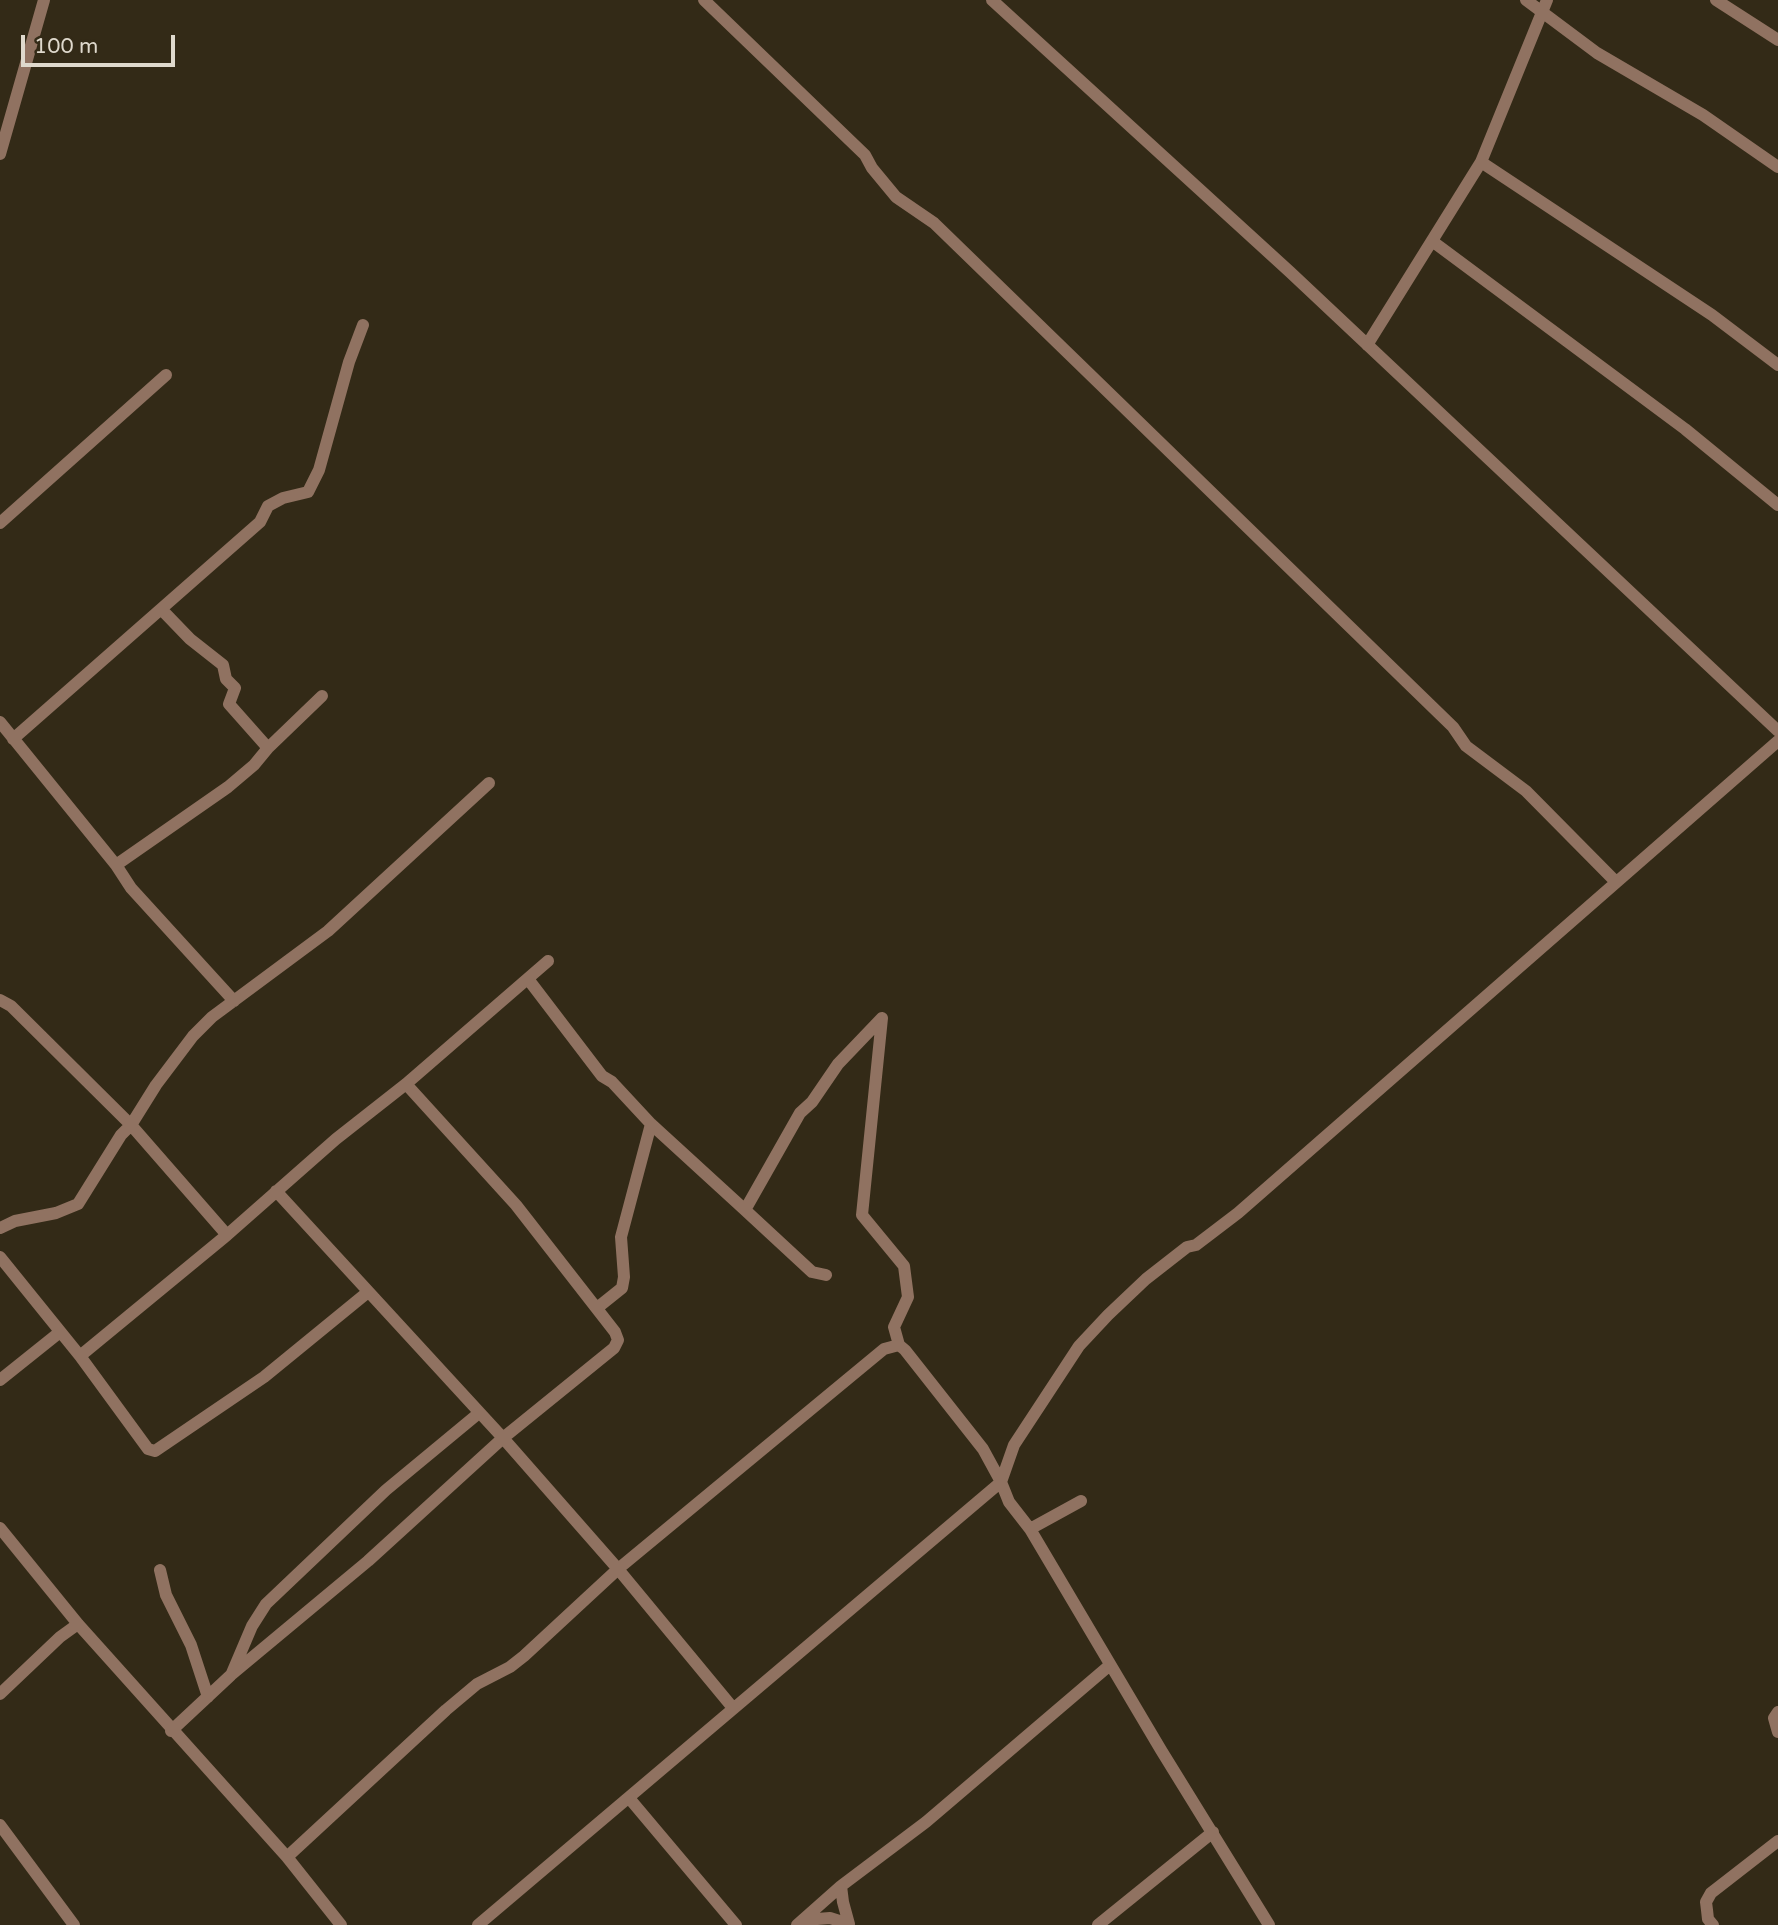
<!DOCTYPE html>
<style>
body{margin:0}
#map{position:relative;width:1778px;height:1925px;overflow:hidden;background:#332a17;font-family:"Varela Round",sans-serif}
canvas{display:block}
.scale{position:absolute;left:21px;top:35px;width:154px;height:32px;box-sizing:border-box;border:4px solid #dfd9cd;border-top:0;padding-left:9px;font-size:21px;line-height:24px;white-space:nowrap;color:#dfd9cd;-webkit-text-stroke:5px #332a17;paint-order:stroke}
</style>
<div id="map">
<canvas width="1778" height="1925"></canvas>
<div class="scale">100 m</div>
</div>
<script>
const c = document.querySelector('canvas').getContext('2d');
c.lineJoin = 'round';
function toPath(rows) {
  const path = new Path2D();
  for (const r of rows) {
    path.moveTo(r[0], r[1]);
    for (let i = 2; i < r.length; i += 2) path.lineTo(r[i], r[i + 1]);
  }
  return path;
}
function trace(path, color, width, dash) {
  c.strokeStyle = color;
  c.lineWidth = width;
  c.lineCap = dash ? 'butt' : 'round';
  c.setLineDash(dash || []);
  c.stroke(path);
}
const minor = toPath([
 [704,0,865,155,872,168,896,197,934,223,1453,727,1466,746,1526,791,1616,882],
 [992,0,1290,272,1778,731],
 [1526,0,1597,53,1703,115,1778,167],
 [1716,0,1778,40],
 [0,154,44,0],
 [1481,162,1712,315,1778,365],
 [1432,241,1685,429,1778,505],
 [1367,345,1481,162,1547,0],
 [0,523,166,375],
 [162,610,190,639,223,665,226,679,235,688,229,704,268,748],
 [0,722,116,865,131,888,234,1001],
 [13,739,260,522,268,506,283,498,308,492,319,470,349,362,363,325],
 [116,865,228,787,254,765,268,748,322,696],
 [528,979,602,1076,612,1082,651,1124,745,1210,800,1113,812,1102,838,1064,882,1018],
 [0,1000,11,1006,131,1125,227,1235],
 [882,1018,862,1215,904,1266,908,1297,894,1327,899,1345],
 [276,1191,503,1438,618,1569,733,1708],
 [745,1210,812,1272,826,1275],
 [0,1228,15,1221,56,1213,78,1204,121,1135,131,1125,156,1085,193,1036,212,1017,328,931,489,783],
 [0,1257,80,1356,148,1449,155,1451,264,1377,368,1292],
 [597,1308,622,1288,624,1277,621,1237,651,1124],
 [80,1356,227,1235,336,1139,406,1084,548,961],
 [0,1380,60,1332],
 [0,1528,78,1624,287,1857,341,1925],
 [1030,1529,1081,1501],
 [160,1570,166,1595,191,1645,208,1697],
 [232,1673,252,1626,266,1604,386,1490,479,1413],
 [0,1694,60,1637,78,1624],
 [1778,1712,1774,1718,1778,1732],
 [171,1731,231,1675,368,1561,503,1438,614,1348,618,1340,615,1332,516,1205,406,1084],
 [629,1798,736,1925],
 [0,1825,74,1925],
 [287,1857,446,1710,477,1684,510,1667,524,1656,618,1569,884,1349,899,1345,905,1350,983,1449,1001,1482,1014,1445,1079,1346,1108,1315,1146,1279,1187,1247,1196,1245,1238,1213,1778,741],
 [805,1920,830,1918,849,1924,843,1902,841,1886],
 [478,1925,1001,1482,1009,1502,1030,1529,1161,1750,1269,1925],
 [797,1925,841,1886,926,1822,1110,1665],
 [1098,1925,1213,1832],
 [1713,1925,1708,1919,1707,1910,1706,1902,1711,1893,1778,1841]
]);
trace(minor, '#907261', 12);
</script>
